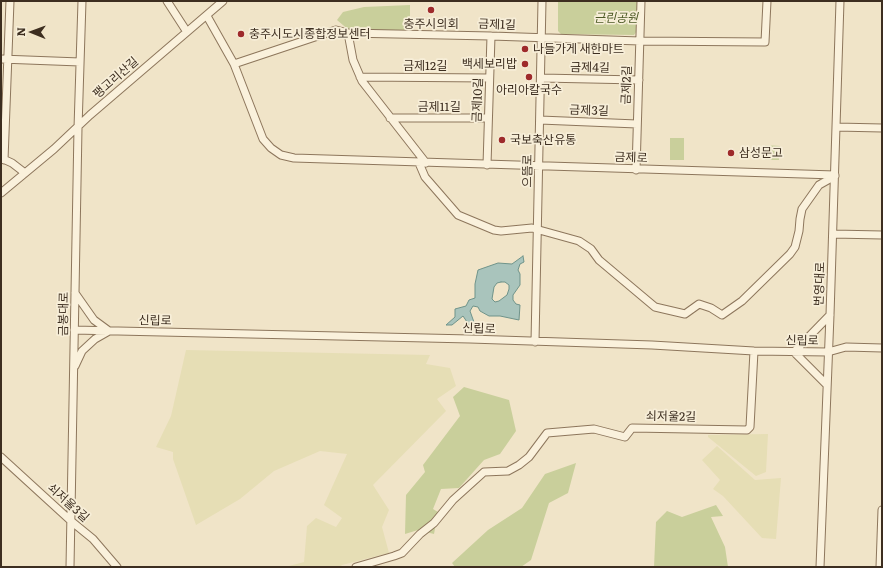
<!DOCTYPE html>
<meta charset="utf-8">
<style>
body{margin:0}
#map{position:relative;width:883px;height:568px;overflow:hidden;background:#f0e4c8;font-family:Literata,serif}
canvas{display:block}
.frame{position:absolute;inset:0;border:2px solid #3d2e20;pointer-events:none}
.north{position:absolute;left:12px;top:12px;width:40px;height:40px;-webkit-text-stroke:3px #f7eed8;paint-order:stroke;rotate:271deg;font-size:11px;font-weight:700;line-height:16px;text-align:center;color:#3d2e20}
.north::after{content:'';display:block;margin:auto;width:14px;height:18px;background:#3d2e20;clip-path:polygon(50% 0,100% 100%,50% 72%,0 100%)}
</style>
<div id="map">
<canvas width="883" height="568"></canvas>
<div class="frame"></div>
<div class="north">N</div>
</div>
<script>
const c = document.querySelector('canvas').getContext('2d');
c.lineJoin = 'round';
function fillPath(path, color) {
  c.fillStyle = color;
  c.fill(path, 'evenodd');
}
function toPath(rows) {
  const path = new Path2D();
  for (const r of rows) {
    path.moveTo(r[0], r[1]);
    for (let i = 2; i < r.length; i += 2) path.lineTo(r[i], r[i + 1]);
  }
  return path;
}
function trace(path, color, width, dash) {
  c.strokeStyle = color;
  c.lineWidth = width;
  c.lineCap = dash ? 'butt' : 'round';
  c.setLineDash(dash || []);
  c.stroke(path);
}
function label(font, color, halo, rows, align = 'center') {
  c.font = font + ' Literata,"Noto Sans KR",serif';
  c.lineWidth = 3.5;
  c.setLineDash([]);
  c.textBaseline = 'middle';
  c.strokeStyle = halo;
  c.fillStyle = color;
  for (const [text, x, y, turn = 0] of rows) {
    c.save();
    c.translate(x, y);
    c.rotate((+turn || 0) * Math.PI / 180);
    c.textAlign = isNaN(turn) ? turn : align;
    if (halo) c.strokeText(text, 0, 0);
    c.fillText(text, 0, 0);
    c.restore();
  }
}
const farmland = toPath([
 [186,350,430,355,426,364,450,368,456,386,437,399,446,411,373,485,389,510,382,527,389,553,342,565,340,567,285,567,304,562,307,526,316,518,336,527,342,518,324,505,347,454,320,451,274,471,240,499,196,525,173,459,173,452,156,447,171,416],
 [768,434,766,472,756,476,708,437,708,435],
 [717,446,755,480,781,478,776,539,762,538,723,496,713,489,720,480,702,460]
]);
const green = toPath([
 [558,1,638,1,637,31,634,35,561,34,558,31],
 [410,5,410,32,350,31,337,20,343,12,364,7],
 [670,138,684,138,684,160,670,160],
 [765,145,780,146,779,160,765,160],
 [464,387,509,400,516,431,500,454,484,460,459,488,441,489,433,509,438,512,434,534,418,530,405,534,406,495,425,472,423,465,460,416,453,397],
 [576,463,568,493,549,503,531,560,521,567,455,567,452,563,488,530,522,508,545,474],
 [716,505,723,516,711,517,725,547,728,567,654,567,656,522,667,511,682,517]
]);
const water = toPath([
 [523,256,524,262,520,264,518,270,520,274,520,285,513,295,513,300,516,304,520,305,519,320,500,316,489,316,480,311,478,307,473,306,470,311,475,325,469,325,463,316,452,325,446,325,455,317,455,309,466,306,469,300,475,298,475,284,478,270,498,263,512,264,523,256],
 [501,282,505,282,509,285,509,289,507,295,499,301,495,302,492,299,494,287,497,283,501,282]
]);
const minor = toPath([
 [167,1,187,32],
 [207,16,234,64,263,139,271,148,281,155,294,158,835,175],
 [348,33,353,60,362,81,426,163],
 [1,59,80,62],
 [234,64,336,30,348,33,491,36,640,41,765,42,767,1],
 [360,77,489,78],
 [541,78,639,80],
 [390,118,488,118],
 [540,120,637,124],
 [836,127,882,128],
 [1,158,12,163,25,173],
 [4,160,10,1],
 [419,163,425,177,458,215,494,230,501,231,532,228,579,241,591,249,599,260,655,307,685,314,699,304,711,308,722,315,742,301,790,254,795,247,799,231,800,219,802,209,819,185,835,176],
 [487,165,491,36],
 [636,170,641,1],
 [1,193,54,149,90,115,223,1],
 [833,234,882,235],
 [74,330,470,339,652,345,754,351,828,352,846,347,882,348],
 [535,342,542,1],
 [794,352,830,315],
 [794,352,827,385],
 [75,366,82,351,95,339,109,331,94,320,75,293],
 [1,457,71,521,93,539,117,567],
 [70,567,78,128,82,1],
 [356,567,394,556,402,553,420,534,434,523,453,500,484,472,508,471,519,465,529,457,547,433,594,429,625,437,632,428,747,430,750,427,754,351],
 [820,567,830,315,840,1],
 [880,567,882,510]
]);
const markers = [
 [431,10,4,"#9e2a2b"],
 [241,34,4,"#9e2a2b"],
 [525,49,4,"#9e2a2b"],
 [525,64,4,"#9e2a2b"],
 [529,77,4,"#9e2a2b"],
 [502,140,4,"#9e2a2b"],
 [731,153,4,"#9e2a2b"]
];
const parkNames = [
 ["근린공원",616,18]
];
const poiNames = [
 ["충주시의회",431,24,"center"],
 ["충주시도시종합정보센터",249,34],
 ["나들가게 새한마트",533,49],
 ["백세보리밥",517,64,"right"],
 ["아리아칼국수",529,90,"center"],
 ["국보축산유통",510,140],
 ["삼성문고",739,153]
];
const streetNames = [
 ["금제1길",497,25,2],
 ["금제12길",425,66],
 ["금제4길",590,68,1],
 ["팽고리산길",116,78,-41],
 ["금제2길",627,85,-88],
 ["금제10길",478,100,-88],
 ["금제11길",439,107],
 ["금제3길",589,111,2],
 ["금제로",631,158,2],
 ["으뜸로",528,171,-89],
 ["번영대로",820,284,-88],
 ["금봉대로",64,314,-89],
 ["신립로",155,321,1],
 ["신립로",479,329,2],
 ["신립로",802,341,1],
 ["쇠저울2길",671,417,1],
 ["쇠저울3길",68,503,42]
];
fillPath(farmland, '#e6deb5');
fillPath(green, '#c9cf9b');
fillPath(water, '#a9c4bc');
trace(water, '#6f938a', 1);
trace(minor, '#8d765c', 9);
trace(minor, '#faf1dc', 7);
for (const [x, y, r, color] of markers) {
  const dot = new Path2D();
  dot.arc(x, y, r, 0, 2 * Math.PI);
  c.fillStyle = color;
  c.fill(dot);
  trace(dot, '#f7eed8', 1.5);
}
label('italic 12px', '#4d5a26', '#f7eed8', parkNames);
label('12px', '#3d2e20', '#f7eed8', poiNames, 'left');
label('12px', '#3d2e20', '#f7eed8', streetNames);
</script>
